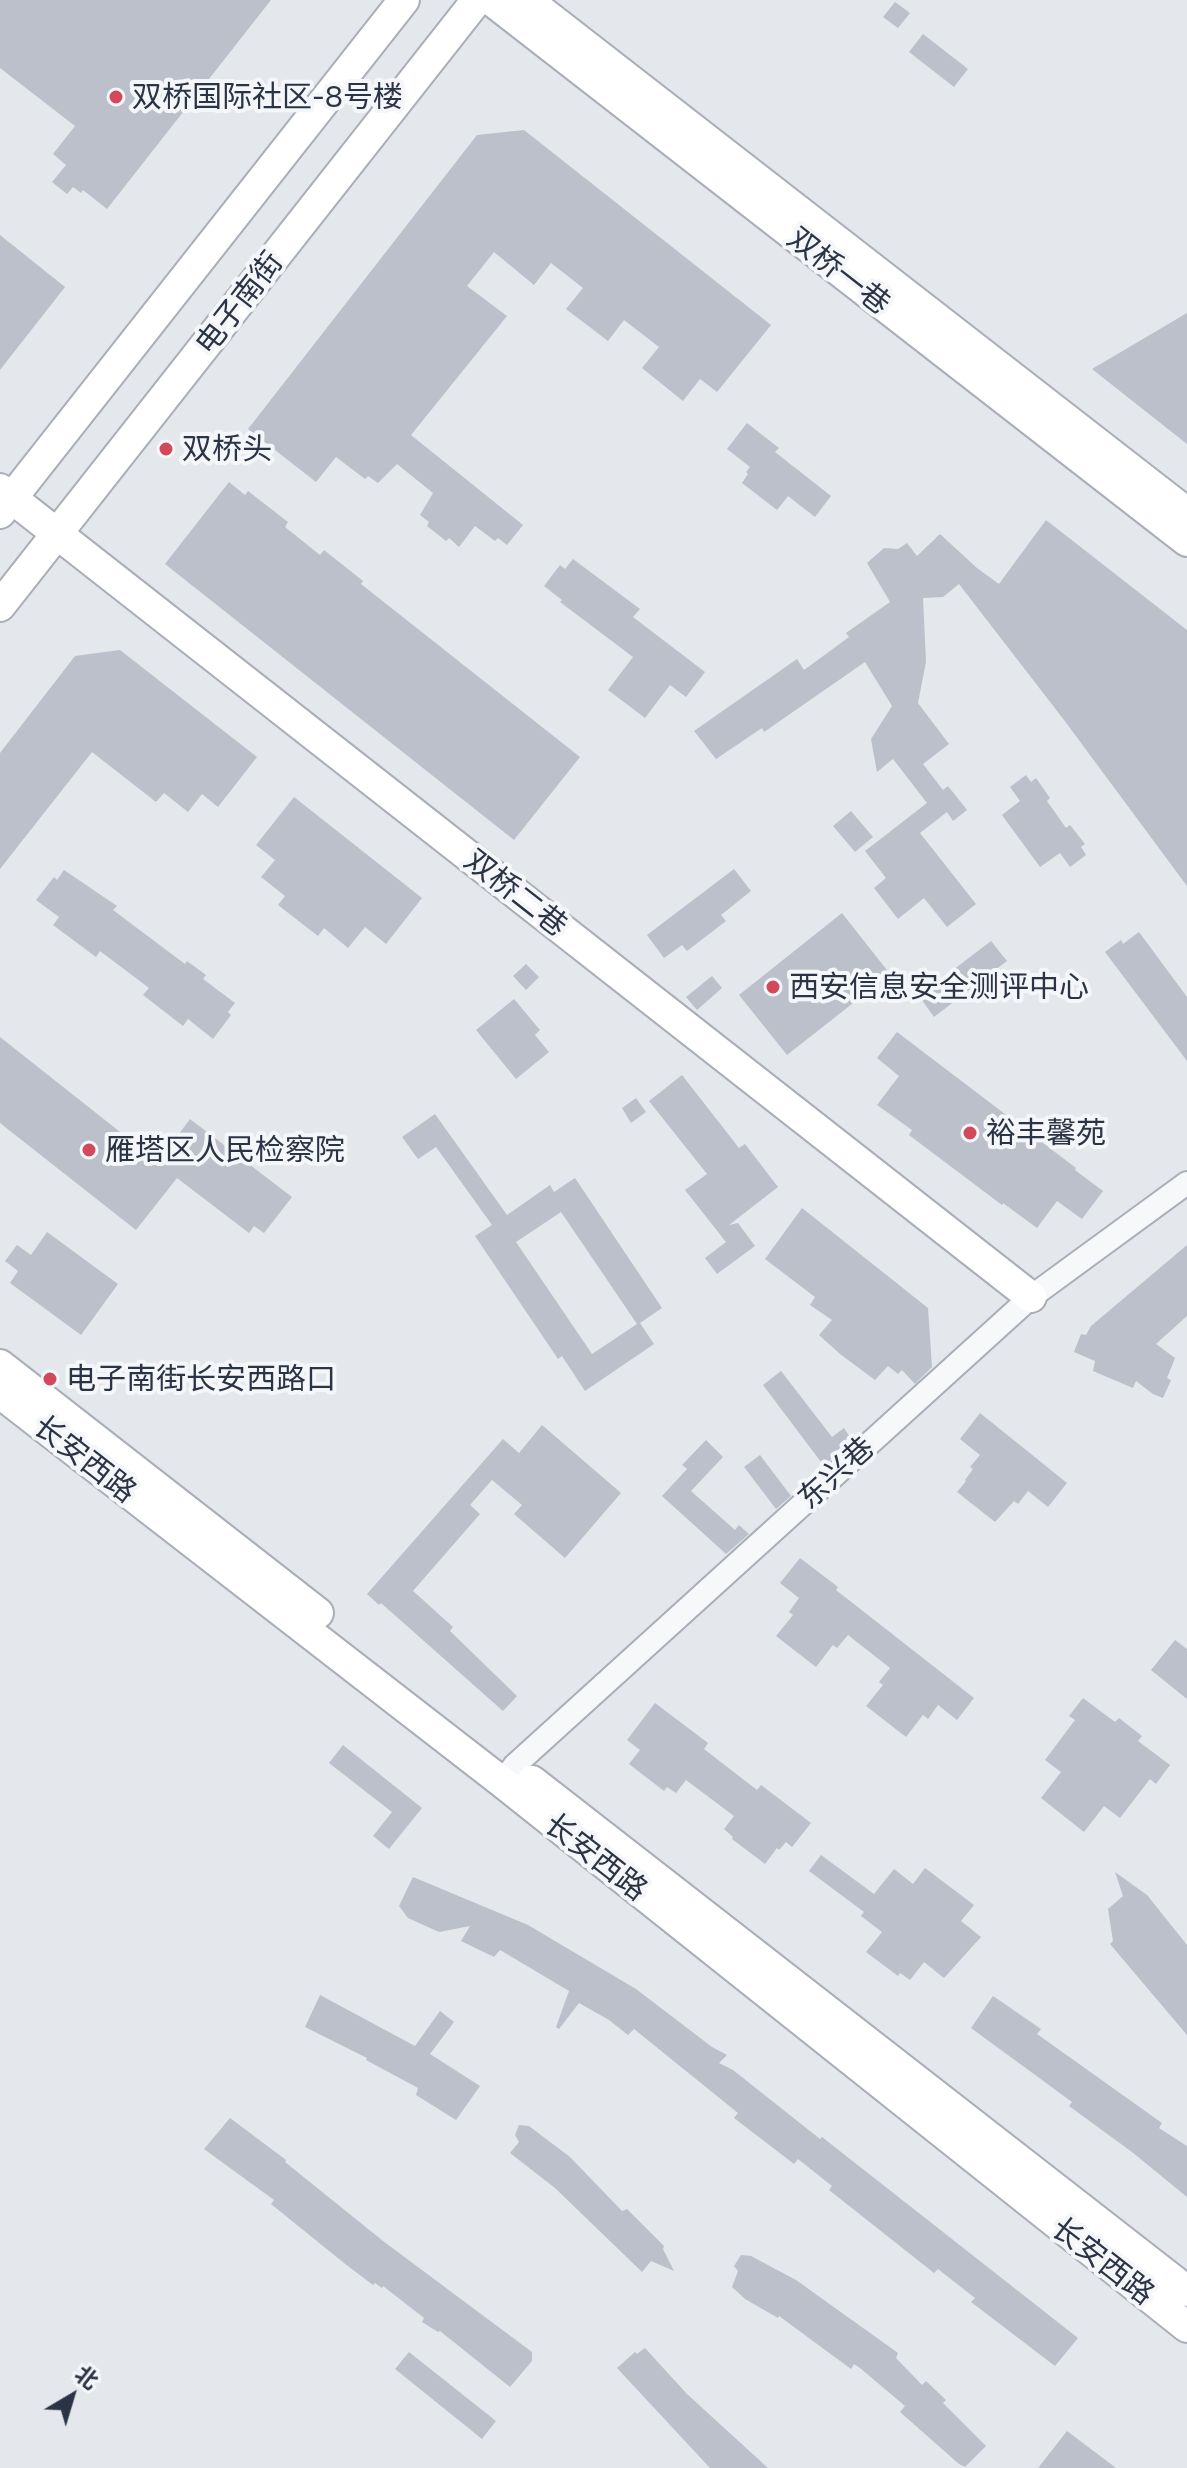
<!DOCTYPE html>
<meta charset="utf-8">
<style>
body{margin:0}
#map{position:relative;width:1187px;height:2468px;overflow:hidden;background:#e4e7ec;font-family:Commissioner,"Noto Sans SC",sans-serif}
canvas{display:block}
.north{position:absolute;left:32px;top:2356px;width:80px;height:80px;-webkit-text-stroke:6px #f4f6f9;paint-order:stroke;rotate:38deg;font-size:22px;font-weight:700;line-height:32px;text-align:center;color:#2b3445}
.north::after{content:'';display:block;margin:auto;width:28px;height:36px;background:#2b3445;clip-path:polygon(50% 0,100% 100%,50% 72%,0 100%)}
</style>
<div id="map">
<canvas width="1187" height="2468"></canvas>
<div class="north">北</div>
</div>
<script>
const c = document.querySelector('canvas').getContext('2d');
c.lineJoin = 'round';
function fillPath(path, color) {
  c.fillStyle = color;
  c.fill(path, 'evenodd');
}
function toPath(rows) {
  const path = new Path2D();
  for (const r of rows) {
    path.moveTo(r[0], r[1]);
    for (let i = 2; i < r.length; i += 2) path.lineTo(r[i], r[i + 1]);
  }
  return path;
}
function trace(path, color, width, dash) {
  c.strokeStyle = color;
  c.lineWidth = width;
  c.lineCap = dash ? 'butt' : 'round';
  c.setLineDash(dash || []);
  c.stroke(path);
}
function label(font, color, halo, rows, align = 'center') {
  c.font = font + ' Commissioner,"Noto Sans SC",sans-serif';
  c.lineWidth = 8;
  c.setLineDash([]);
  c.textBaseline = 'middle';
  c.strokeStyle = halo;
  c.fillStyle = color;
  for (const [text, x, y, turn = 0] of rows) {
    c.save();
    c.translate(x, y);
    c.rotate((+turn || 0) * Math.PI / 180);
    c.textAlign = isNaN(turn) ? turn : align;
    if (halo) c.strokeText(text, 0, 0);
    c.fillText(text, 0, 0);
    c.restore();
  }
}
const building = toPath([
 [0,0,271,0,107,209,83,190,81,193,73,187,67,194,52,182,66,165,53,154,75,126,0,68],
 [895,2,910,13,898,28,883,17],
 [923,34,968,69,954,87,909,52],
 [524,130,771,325,717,392,700,379,683,401,642,368,659,347,624,320,608,341,566,309,583,288,551,263,534,285,494,252,467,286,507,316,411,435,523,525,507,545,498,538,495,541,475,526,459,547,449,538,446,541,427,526,429,522,420,515,433,493,397,464,378,483,368,476,365,479,336,457,316,482,248,429,477,135],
 [0,235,65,287,0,370],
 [1187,313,1187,444,1092,369],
 [747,423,779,448,775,452,831,496,815,517,788,496,777,510,742,483,748,474,746,472,750,467,727,449],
 [229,482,245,495,248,491,288,522,285,527,320,555,324,550,363,581,361,584,580,757,514,840,165,564],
 [1046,520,1187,630,1187,886,1064,720,959,584,943,597,923,598,926,662,918,703,949,744,923,764,943,790,948,786,967,810,953,821,947,812,920,833,976,904,947,927,924,898,898,919,874,888,886,878,865,851,927,803,893,759,877,772,871,739,892,706,865,662,764,732,762,728,716,759,694,731,797,659,804,670,849,637,846,633,890,602,867,563,884,548,898,549,907,543,917,556,940,534,977,568,999,584],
 [573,559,640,609,633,617,705,672,686,697,670,685,645,718,608,690,633,657,560,602,562,600,544,586,560,565,565,569],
 [120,650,257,757,218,807,202,794,188,812,164,793,156,802,92,752,0,869,0,753,75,656],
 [1026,775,1031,782,1036,778,1050,798,1047,801,1066,828,1070,825,1085,844,1081,847,1086,855,1070,867,1060,853,1040,867,1002,815,1020,801,1010,787],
 [294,797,422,898,386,944,365,927,348,948,324,928,318,936,278,905,285,896,261,877,275,860,256,845],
 [851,811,873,837,855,852,833,826],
 [734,869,751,891,721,915,726,921,687,951,682,945,664,958,647,935],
 [64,870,117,906,113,910,185,964,187,961,206,975,203,979,235,1003,228,1012,231,1015,213,1039,188,1019,183,1026,143,995,149,988,100,951,96,957,53,925,59,917,36,900,54,877,57,880],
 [842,913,890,974,787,1055,739,995],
 [1139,932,1187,997,1187,1061,1105,952,1121,940,1123,944],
 [991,941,1007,961,934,1017,919,996],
 [526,964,539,977,526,990,513,976],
 [712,976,722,988,697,1010,686,997],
 [514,999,540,1030,535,1035,549,1052,516,1079,476,1030],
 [897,1032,1076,1168,1075,1170,1103,1191,1082,1219,1057,1201,1037,1228,1003,1203,1002,1205,909,1135,912,1130,877,1105,899,1076,877,1058],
 [0,1037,158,1162,190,1119,292,1197,264,1233,254,1226,249,1233,177,1178,136,1230,0,1123],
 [682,1075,739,1148,745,1144,778,1187,729,1225,738,1223,755,1246,717,1274,705,1258,726,1242,685,1190,707,1174,649,1101],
 [636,1098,646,1112,631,1123,622,1108],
 [435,1114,507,1215,550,1185,554,1192,575,1178,662,1308,640,1323,654,1344,585,1391,562,1356,558,1359,475,1236,492,1225,436,1147,418,1159,402,1137],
 [561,1212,637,1324,592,1354,516,1242],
 [802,1208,928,1308,932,1367,915,1384,902,1370,898,1374,888,1366,875,1380,840,1354,819,1335,832,1320,810,1305,815,1297,765,1259],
 [47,1232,118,1284,81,1335,10,1283,18,1271,5,1261,17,1245,31,1255],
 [1187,1245,1187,1316,1156,1344,1175,1358,1167,1378,1171,1380,1163,1398,1153,1394,1136,1381,1133,1388,1093,1371,1095,1361,1074,1352,1081,1334,1086,1335,1091,1326],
 [781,1371,832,1437,844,1428,852,1440,824,1466,763,1385],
 [980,1413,1067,1483,1048,1507,1028,1491,1018,1504,1014,1501,995,1522,957,1492,966,1481,965,1480,973,1469,970,1467,980,1455,960,1439],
 [542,1425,621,1493,565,1558,514,1514,522,1505,492,1480,470,1505,480,1514,413,1591,453,1627,450,1631,517,1696,503,1711,381,1603,379,1605,367,1594,503,1439,519,1453],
 [706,1440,723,1457,691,1491,735,1530,739,1525,749,1534,726,1554,662,1496,687,1469,682,1465],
 [760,1455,791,1496,776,1509,744,1467],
 [800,1558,838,1587,836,1590,974,1698,957,1720,938,1705,928,1719,923,1715,906,1737,866,1706,883,1685,879,1682,890,1668,848,1635,837,1648,833,1645,816,1667,776,1636,793,1615,789,1612,799,1598,780,1583],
 [1175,1640,1187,1649,1187,1699,1151,1670],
 [1083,1698,1115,1722,1119,1718,1142,1736,1138,1741,1170,1765,1156,1784,1150,1779,1120,1818,1104,1806,1084,1832,1041,1798,1061,1772,1045,1760,1075,1720,1069,1716],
 [655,1703,708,1743,704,1749,757,1790,761,1785,811,1823,792,1847,786,1842,779,1850,777,1848,765,1864,732,1839,733,1837,724,1829,734,1816,686,1780,676,1793,667,1787,664,1791,629,1764,640,1750,627,1740],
 [343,1745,422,1808,389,1849,373,1836,392,1812,329,1763],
 [821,1855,874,1894,894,1869,913,1884,925,1868,974,1905,961,1921,981,1937,944,1978,924,1962,910,1980,900,1973,898,1976,866,1952,882,1932,861,1916,864,1912,809,1871],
 [1115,1872,1147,1895,1187,1945,1187,2035,1110,1944,1113,1941,1108,1909,1123,1896],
 [413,1877,528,1925,636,1989,712,2047,727,2055,719,2063,733,2070,820,2139,822,2137,1078,2338,1055,2366,971,2302,975,2298,943,2273,938,2269,934,2273,829,2190,832,2186,798,2159,794,2164,734,2118,738,2113,634,2029,628,2035,609,2020,579,2003,559,2029,556,2027,569,1991,500,1950,494,1957,461,1941,470,1926,439,1932,408,1918,399,1906],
 [320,1995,415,2046,440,2011,454,2022,430,2054,480,2086,456,2120,416,2095,418,2088,366,2060,367,2058,305,2027],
 [993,1996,1041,2029,1037,2034,1162,2123,1159,2128,1187,2146,1187,2197,1132,2152,1069,2106,1072,2102,971,2028],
 [230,2118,286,2160,285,2162,383,2241,532,2352,532,2361,510,2387,440,2331,438,2332,422,2322,424,2318,383,2286,382,2288,375,2283,373,2285,344,2263,271,2204,274,2200,204,2149],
 [519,2125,529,2126,570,2157,622,2211,627,2209,664,2246,663,2249,674,2271,651,2261,642,2272,555,2188,510,2153,519,2142,515,2135],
 [741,2255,751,2256,796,2280,898,2353,896,2358,922,2385,926,2381,946,2400,943,2403,986,2446,965,2467,959,2464,900,2412,905,2406,860,2368,854,2364,851,2369,779,2316,778,2318,745,2299,732,2287,738,2271,734,2266],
 [645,2348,687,2394,768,2468,710,2468,617,2368,635,2352,637,2354],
 [409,2352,496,2421,482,2439,395,2369],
 [1067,2431,1116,2468,1038,2468]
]);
const street = toPath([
 [502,1782,514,1766,1031,1297,1187,1183]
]);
const secondary = toPath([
 [491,0,1187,541],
 [527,0,1187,513],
 [0,489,1031,1297],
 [0,513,404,0],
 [0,606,477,0],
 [0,1365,318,1613],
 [0,1393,502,1782,1187,2327],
 [532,1781,1187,2291]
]);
const markers = [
 [116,97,8,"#d1495b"],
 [166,449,8,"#d1495b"],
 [773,987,8,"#d1495b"],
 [970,1133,8,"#d1495b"],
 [89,1150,8,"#d1495b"],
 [50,1379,8,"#d1495b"]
];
const poiNames = [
 ["双桥国际社区-8号楼",132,97],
 ["双桥头",182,449],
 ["西安信息安全测评中心",789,987],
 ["裕丰馨苑",986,1133],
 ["雁塔区人民检察院",105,1150],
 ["电子南街长安西路口",66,1379]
];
const streetNames = [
 ["双桥一巷",839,271,38],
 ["电子南街",239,303,-52],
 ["双桥二巷",516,893,38],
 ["长安西路",85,1459,38],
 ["东兴巷",836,1473,-42],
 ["长安西路",596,1857,38],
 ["长安西路",1103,2261,38]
];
fillPath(building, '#bbc0ca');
trace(street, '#a9aeb7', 26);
trace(secondary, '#a9aeb7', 34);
trace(street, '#f7f8fa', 22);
trace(secondary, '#fff', 30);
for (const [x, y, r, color] of markers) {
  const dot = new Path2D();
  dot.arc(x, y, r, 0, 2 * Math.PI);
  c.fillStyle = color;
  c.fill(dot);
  trace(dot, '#f4f6f9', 3);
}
label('30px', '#2b3445', '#f4f6f9', poiNames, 'left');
label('30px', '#2b3445', '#f4f6f9', streetNames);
</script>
